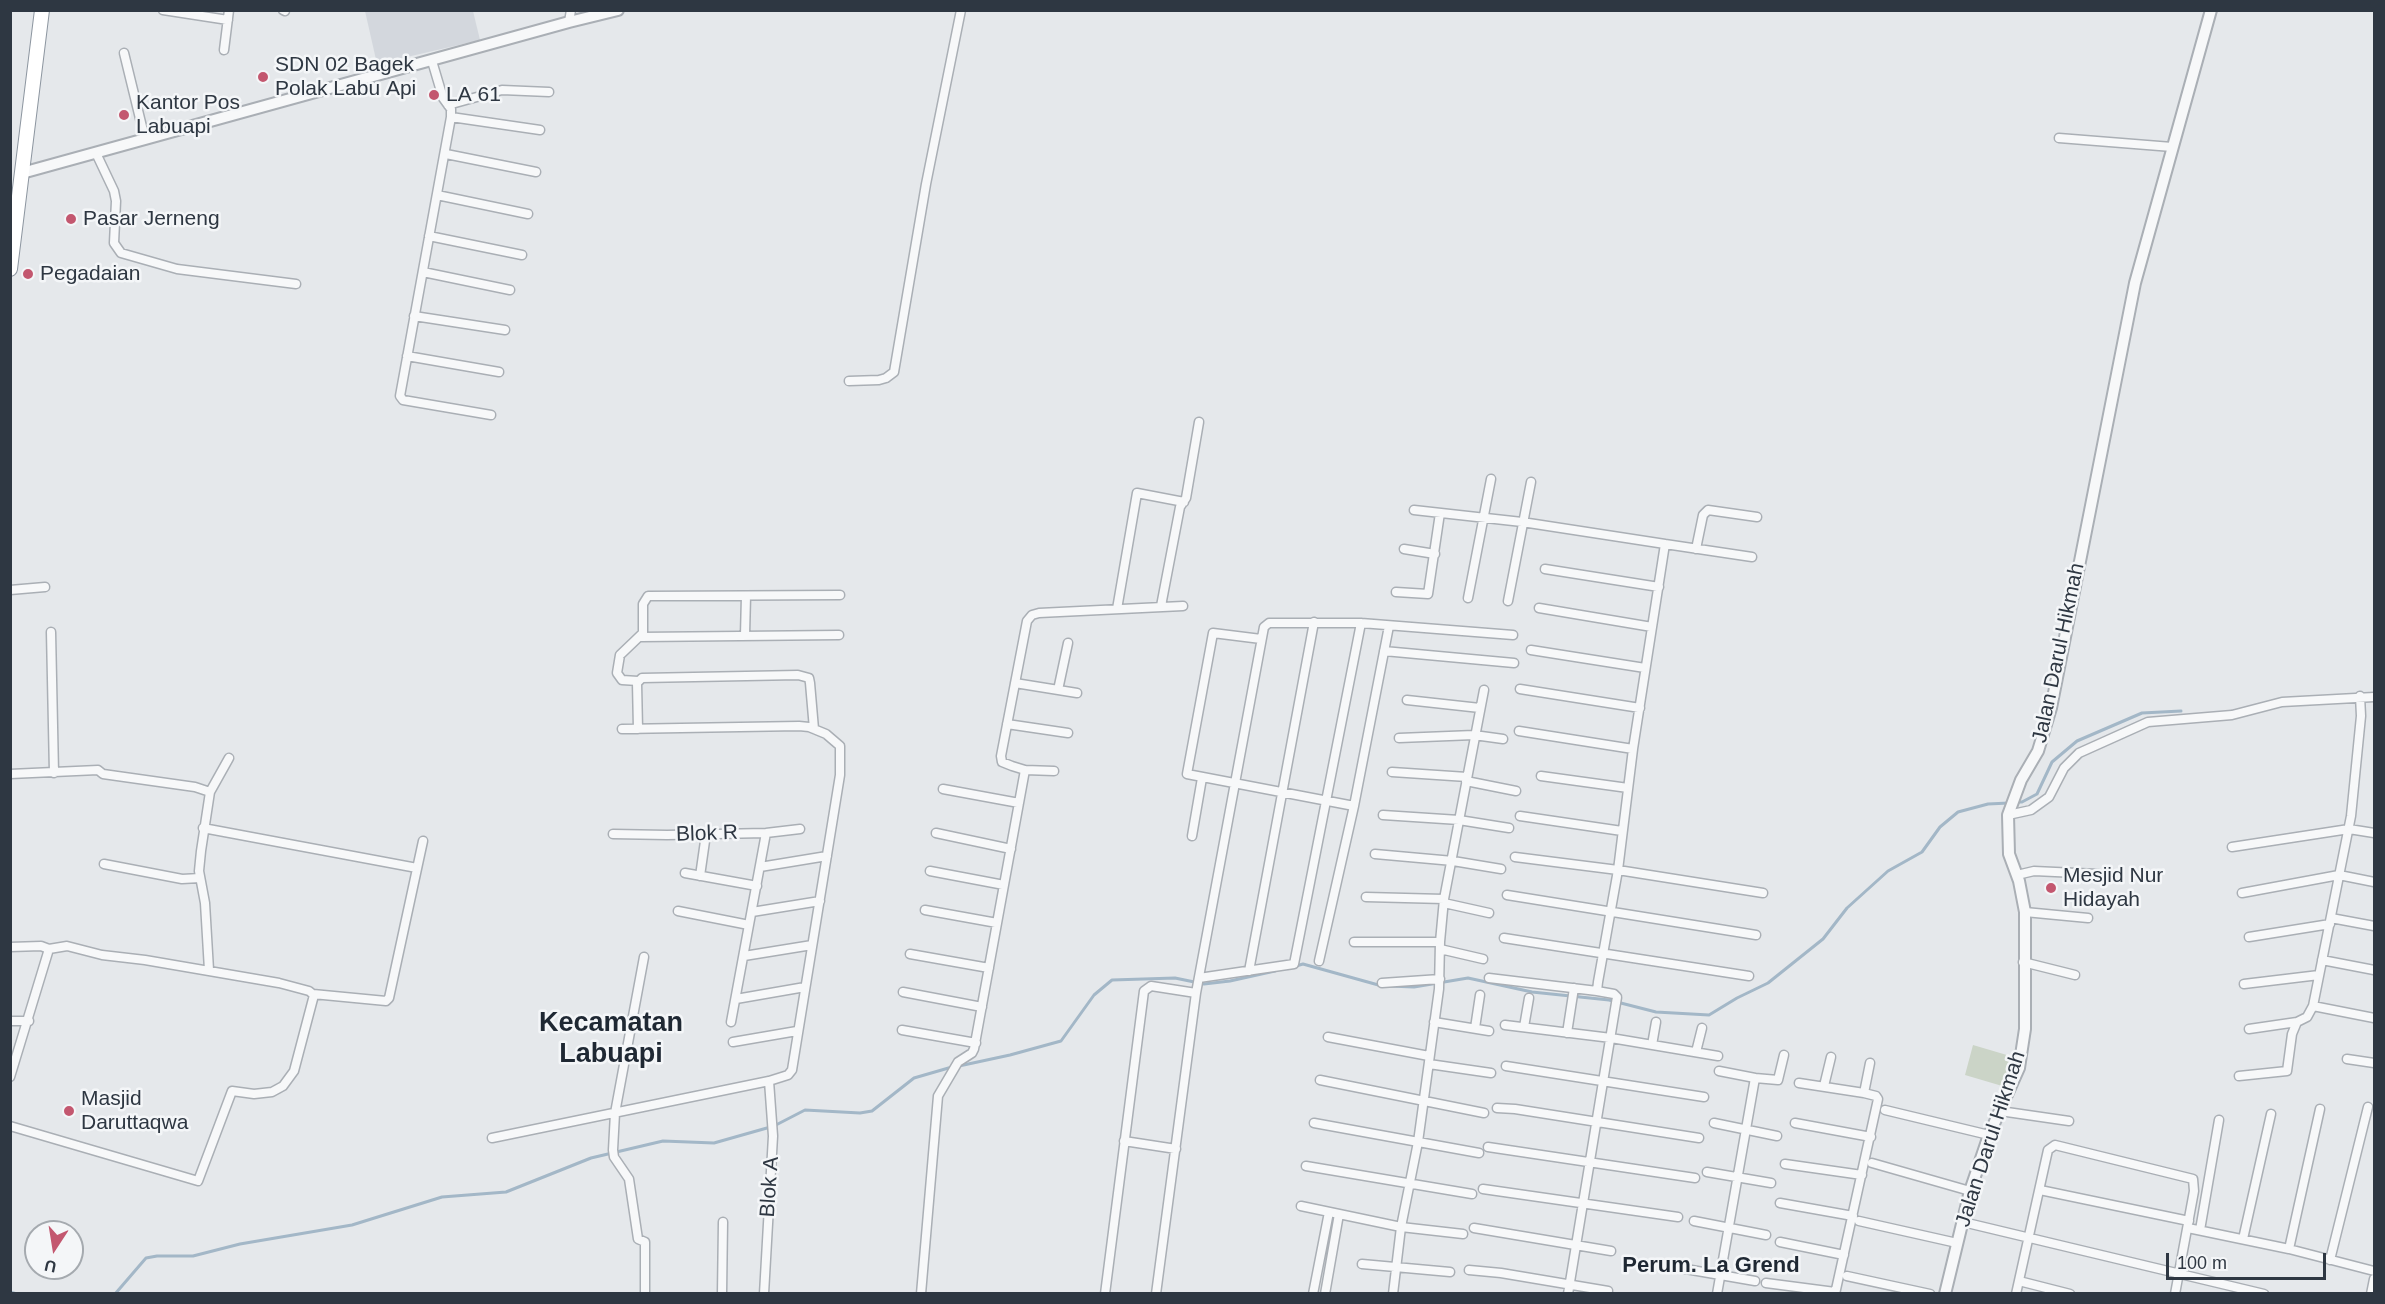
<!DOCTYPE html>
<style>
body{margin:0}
#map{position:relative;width:2385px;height:1304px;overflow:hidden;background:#e5e8eb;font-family:Helvetica,sans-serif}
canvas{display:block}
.frame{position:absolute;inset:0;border:12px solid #2e3742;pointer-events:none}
.north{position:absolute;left:24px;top:1220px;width:60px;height:60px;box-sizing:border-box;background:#f4f6f8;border:2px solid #a5aaaf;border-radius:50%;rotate:192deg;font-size:16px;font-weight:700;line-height:24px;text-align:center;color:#2e3742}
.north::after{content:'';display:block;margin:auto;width:21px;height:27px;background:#c3576f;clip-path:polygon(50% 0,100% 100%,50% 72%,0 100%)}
.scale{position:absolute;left:2166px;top:1253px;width:160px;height:27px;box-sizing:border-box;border:3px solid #2e3742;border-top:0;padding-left:8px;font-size:18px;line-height:21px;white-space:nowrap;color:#2e3742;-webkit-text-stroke:4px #f4f6f8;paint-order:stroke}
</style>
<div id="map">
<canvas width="2385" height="1304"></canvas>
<div class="frame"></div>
<div class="north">U</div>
<div class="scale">100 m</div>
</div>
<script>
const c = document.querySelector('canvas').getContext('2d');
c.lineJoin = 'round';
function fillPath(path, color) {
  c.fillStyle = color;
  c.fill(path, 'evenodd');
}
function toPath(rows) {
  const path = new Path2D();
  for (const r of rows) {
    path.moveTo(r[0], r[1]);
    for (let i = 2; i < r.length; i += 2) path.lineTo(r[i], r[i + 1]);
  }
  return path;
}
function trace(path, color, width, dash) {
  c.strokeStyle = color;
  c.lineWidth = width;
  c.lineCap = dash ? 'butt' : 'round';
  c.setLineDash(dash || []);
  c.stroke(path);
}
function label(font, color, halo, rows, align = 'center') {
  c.font = font + ' Helvetica,sans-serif';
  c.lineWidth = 5;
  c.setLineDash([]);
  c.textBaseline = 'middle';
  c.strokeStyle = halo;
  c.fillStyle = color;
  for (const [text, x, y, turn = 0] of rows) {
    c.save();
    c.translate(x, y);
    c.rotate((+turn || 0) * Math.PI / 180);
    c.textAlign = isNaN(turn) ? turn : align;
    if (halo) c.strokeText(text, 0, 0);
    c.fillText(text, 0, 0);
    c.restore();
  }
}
const built = toPath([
 [365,11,473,11,480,40,377,64]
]);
const green = toPath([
 [1973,1045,2017,1058,2009,1088,1965,1075]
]);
const stream = toPath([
 [2015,802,2022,802,2037,794,2052,762,2077,741,2142,713,2181,711],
 [1296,966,1303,964,1382,986],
 [1389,986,1414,987,1468,978,1532,992,1609,1000,1656,1012,1709,1015,1737,998,1768,983,1823,939,1847,908,1888,871,1922,852,1940,827,1958,812,1988,804,2009,803],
 [959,1066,1010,1055,1061,1041,1094,995,1112,980,1175,978,1204,984,1230,981,1275,971],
 [10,1292,17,1294],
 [115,1294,146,1258,157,1256,193,1256,240,1244,352,1225,442,1197,506,1192,591,1158,663,1141,714,1143,774,1126,805,1110,860,1113,872,1111,914,1078,952,1067]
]);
const minor = toPath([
 [163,10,228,20],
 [283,10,285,11],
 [569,22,571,10],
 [224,50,229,10],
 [124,53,145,139],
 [432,61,443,98,451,109,451,117,400,396,403,400,491,415],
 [448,105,502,90,549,92],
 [451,117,540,130],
 [2059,138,2172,147],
 [96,153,114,191,116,201,114,243,121,253,177,269,296,284],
 [446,154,536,172],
 [437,195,528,214],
 [429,236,522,255],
 [423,272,510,290],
 [414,316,505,330],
 [407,356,499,372],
 [849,381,879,380,886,378,894,372,926,184,961,10],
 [1414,510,1522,522,1665,544,1633,749,1618,870,1598,982,1597,991,1614,994,1617,997,1568,1294],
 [1665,544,1752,557],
 [1404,549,1435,554],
 [1696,549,1703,515,1708,510,1757,517],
 [1545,569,1659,587],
 [10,590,45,587],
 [1396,592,1428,594,1440,513],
 [1468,598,1491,479],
 [1508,601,1531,482],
 [1161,606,1180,507,1186,498,1199,422],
 [1539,608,1652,627],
 [1117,609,1137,493,1184,502],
 [51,632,54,773],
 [745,635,746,596],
 [641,637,839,635],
 [1261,639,1213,633,1187,774,1354,806,1319,961],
 [1531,650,1645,668],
 [1384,651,1514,663],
 [638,681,622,680,617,673,620,655,643,633,643,604,648,596,840,595],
 [1015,683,1077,693],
 [1520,689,1640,708],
 [1058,690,1068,643],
 [1407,700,1480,708],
 [1007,724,1068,733],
 [638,729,637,683,642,678,798,675,809,678,810,683,814,729],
 [1519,731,1633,749],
 [1399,738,1474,735,1503,739],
 [1054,771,1025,770,1012,766,1002,762,1001,756,1027,621,1032,615,1039,613,1183,606],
 [1392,772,1467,777],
 [10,774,98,770,103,774,195,787,210,792],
 [1541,776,1628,788],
 [1466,781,1516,791],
 [943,789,1019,803],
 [1354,806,1389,626],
 [1383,815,1459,820,1509,828],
 [2008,815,2031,810,2049,797,2064,768,2079,753,2148,722,2232,715,2282,702,2374,697],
 [1520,816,1622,831],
 [203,828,417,868],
 [936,833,1011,849],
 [613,834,667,835,766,833,800,829],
 [1192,836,1202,778],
 [2232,847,2349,829,2374,833],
 [1375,854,1453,861,1501,869],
 [1515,857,1618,870,1763,893],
 [104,864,182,879,200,878],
 [760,867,827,856],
 [930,871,1004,885],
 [685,873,757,886],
 [2017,875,2034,871,2098,874],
 [700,876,706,834],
 [2242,893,2339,875,2374,882],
 [1507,895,1756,935],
 [1366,897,1444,899],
 [1444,903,1489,913],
 [925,910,997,923],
 [678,911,749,925],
 [752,912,820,901],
 [2025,912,2088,918],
 [2331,918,2374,926],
 [2249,937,2330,924],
 [1504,938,1749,976],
 [1354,942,1440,942],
 [10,947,41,946,49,949,67,946,102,955,145,960,279,983,309,991,314,995,294,1071,283,1086,272,1092,254,1094,232,1091,198,1181,10,1126],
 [1440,949,1483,959],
 [910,954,989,968],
 [744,956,812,945],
 [644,957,615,1113,613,1150,614,1157,629,1179,638,1239,645,1242,645,1294],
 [2322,960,2374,970],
 [2023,962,2075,975],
 [209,970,205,903,199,871,201,851,210,792,229,758],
 [1249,971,1314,622],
 [1199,978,1294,964,1361,623],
 [1489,978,1597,991],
 [1382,983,1440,979],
 [2244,984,2319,975],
 [903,992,982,1007],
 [313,994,386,1001,389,998,423,841],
 [736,999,805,987],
 [2313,1006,2374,1018],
 [10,1021,29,1021],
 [731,1022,766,833],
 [1434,1022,1489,1031],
 [1505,1025,1611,1038,1718,1056],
 [1524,1027,1529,998],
 [1475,1028,1480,995],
 [2249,1029,2297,1022],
 [902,1030,976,1043],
 [1567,1033,1574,988],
 [1328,1037,1429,1056],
 [733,1042,797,1031],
 [1652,1045,1656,1022],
 [1696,1052,1702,1028],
 [2347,1059,2374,1063],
 [1429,1064,1491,1073],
 [1506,1066,1704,1097],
 [2239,1076,2287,1071,2292,1034,2297,1022,2307,1017,2313,1006,2351,816,2361,716,2360,696],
 [10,1077,49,949],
 [1755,1078,1778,1080,1784,1055],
 [1320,1080,1484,1113],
 [1799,1083,1864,1093,1876,1096,1878,1099,1835,1294],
 [1824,1086,1831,1057],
 [1864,1093,1870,1063],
 [1497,1108,1515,1109,1699,1138],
 [1885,1110,1989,1135],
 [2000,1111,2069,1121],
 [1314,1123,1479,1153],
 [1714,1123,1777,1136],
 [1795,1123,1871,1137],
 [492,1138,769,1081,788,1075,792,1070,840,775,840,746,826,734,809,727,799,726,622,729],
 [1124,1141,1176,1149],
 [1488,1147,1695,1178],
 [1872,1163,1970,1191],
 [1785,1164,1862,1175],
 [1306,1166,1472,1194],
 [1707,1172,1771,1183],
 [1483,1189,1678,1217],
 [2040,1190,2189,1221],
 [1780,1203,1853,1216],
 [1301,1206,1401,1227,1463,1234],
 [1694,1221,1766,1235],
 [1859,1221,1957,1243],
 [1963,1222,2264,1294],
 [1474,1228,1611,1251],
 [2188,1228,2289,1249,2374,1271],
 [2200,1230,2219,1120],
 [2243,1239,2271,1114],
 [1780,1242,1844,1255],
 [2289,1249,2320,1109],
 [2330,1260,2368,1107],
 [1362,1264,1450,1272],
 [1680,1268,1755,1281],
 [1469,1270,1501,1273,1608,1291],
 [1847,1276,1930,1294],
 [2019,1281,2070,1294],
 [1766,1283,1835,1292],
 [722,1294,723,1222],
 [764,1294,773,1136,769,1081],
 [921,1294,938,1096,958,1062,972,1053,974,1049,1025,770],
 [1105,1294,1144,991,1151,986,1196,993],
 [1156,1294,1196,993,1264,627,1269,623,1361,623,1513,635],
 [1313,1294,1329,1212],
 [1325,1294,1339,1214],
 [1393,1294,1401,1227,1418,1142,1439,989,1440,942,1444,899,1484,690],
 [1717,1294,1755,1078,1719,1071],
 [2016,1294,2048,1150,2055,1145,2193,1179,2194,1191,2175,1294],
 [2371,1294,2374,1279]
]);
const tertiary = toPath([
 [22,173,569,22,618,10],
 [1945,1294,1970,1191,1989,1135,2019,1068,2025,1029,2025,912,2019,881,2009,854,2008,815,2021,780,2038,751,2051,708,2135,283,2211,10]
]);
const trunk = toPath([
 [10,269,42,10]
]);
const markers = [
 [263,77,6,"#c3576f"],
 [434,95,6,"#c3576f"],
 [124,115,6,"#c3576f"],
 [71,219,6,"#c3576f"],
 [28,274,6,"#c3576f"],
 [2051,888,6,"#c3576f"],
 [69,1111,6,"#c3576f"]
];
const poiNames = [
 ["SDN 02 Bagek",275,65],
 ["Polak Labu Api",275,89],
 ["LA 61",446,95],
 ["Kantor Pos",136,103],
 ["Labuapi",136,127],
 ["Pasar Jerneng",83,219],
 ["Pegadaian",40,274],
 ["Mesjid Nur",2063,876],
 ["Hidayah",2063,900],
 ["Masjid",81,1099],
 ["Daruttaqwa",81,1123]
];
const streetNames = [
 ["Jalan Darul Hikmah",2059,653,-78],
 ["Blok R",707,834,-2],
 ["Jalan Darul Hikmah",1991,1139,-72],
 ["Blok A",770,1187,-86]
];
const neighbourhoodNames = [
 ["Perum. La Grend",1711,1266]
];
const districtNames = [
 ["Kecamatan",611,1024],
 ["Labuapi",611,1055]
];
fillPath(built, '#d3d7dd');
fillPath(green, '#cbd4c7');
trace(stream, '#a3b7c7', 3);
trace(minor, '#aaafb5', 11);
trace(tertiary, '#aaafb5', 14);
trace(trunk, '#8d96a0', 16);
trace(minor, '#f7f8f9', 8);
trace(tertiary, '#f7f8f9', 10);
trace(trunk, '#fff', 14);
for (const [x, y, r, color] of markers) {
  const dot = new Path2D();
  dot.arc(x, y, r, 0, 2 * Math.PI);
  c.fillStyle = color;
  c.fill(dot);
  trace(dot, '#f4f6f8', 2);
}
label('21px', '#2e3742', '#f4f6f8', poiNames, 'left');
label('21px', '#2e3742', '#f4f6f8', streetNames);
label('bold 22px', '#1f2833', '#f4f6f8', neighbourhoodNames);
label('bold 27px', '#1f2833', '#f4f6f8', districtNames);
</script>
